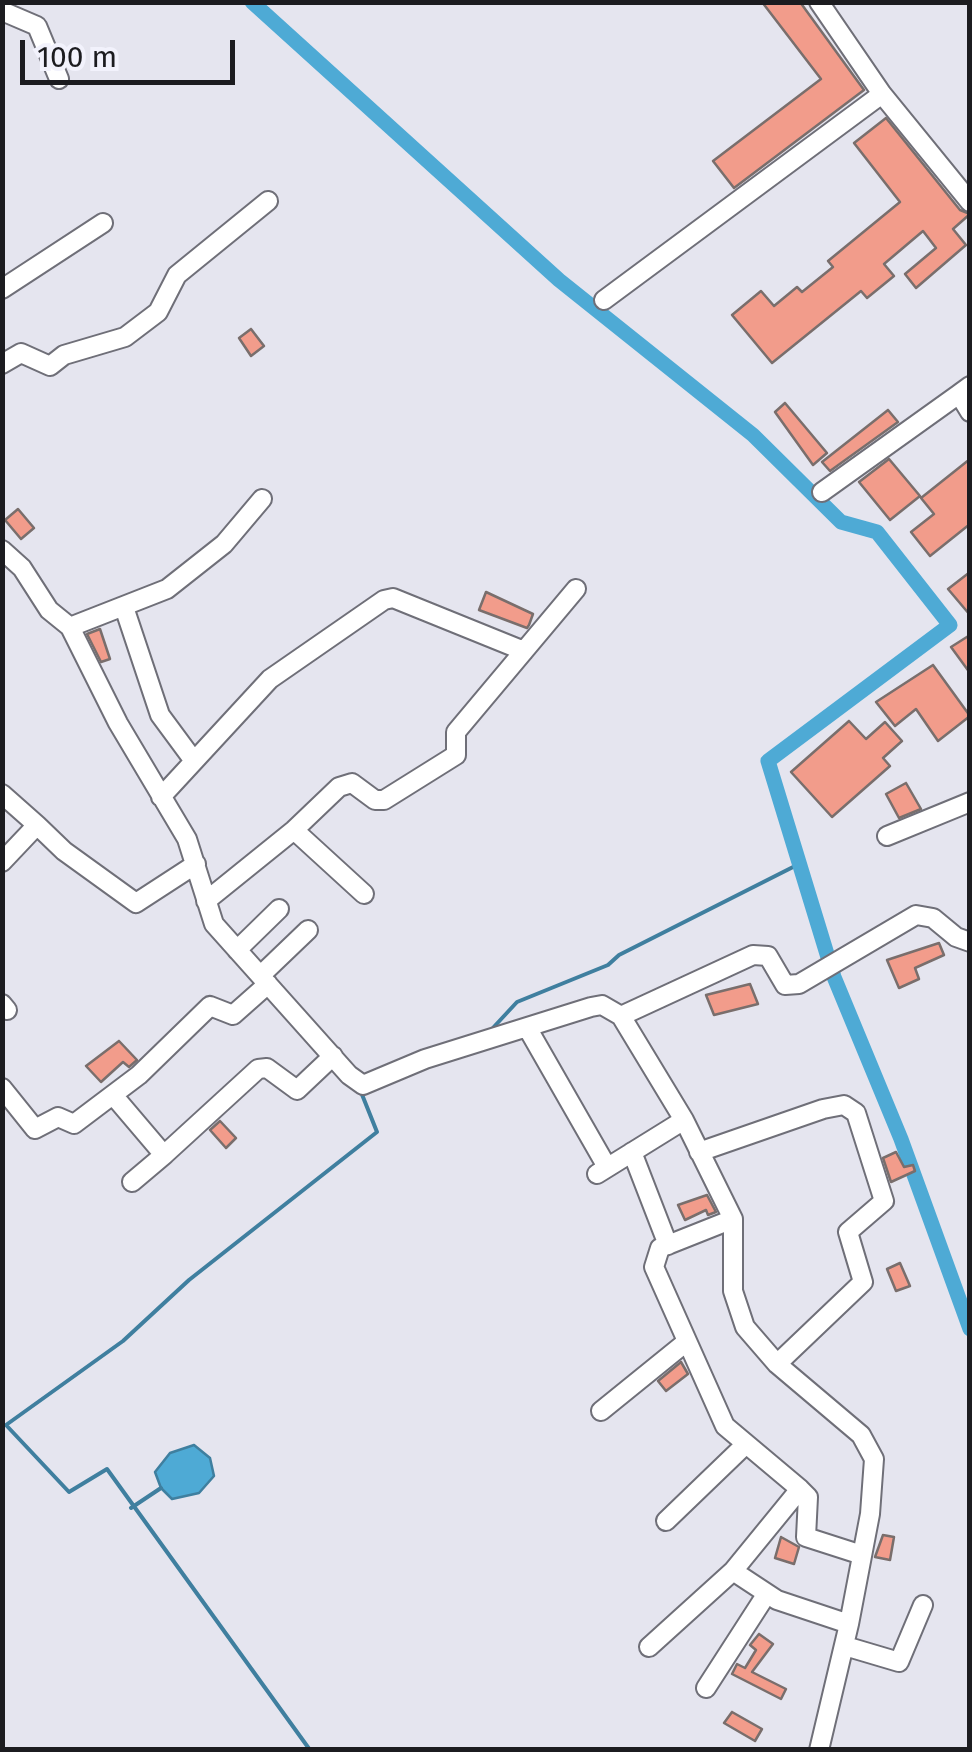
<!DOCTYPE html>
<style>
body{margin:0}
#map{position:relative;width:972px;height:1752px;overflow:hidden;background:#e5e5ef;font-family:"Fira Sans",sans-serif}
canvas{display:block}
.frame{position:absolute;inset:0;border:5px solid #1c1c20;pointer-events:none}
.scale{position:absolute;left:20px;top:40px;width:215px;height:45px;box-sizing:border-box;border:5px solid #1c1c20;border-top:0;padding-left:12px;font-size:30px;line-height:35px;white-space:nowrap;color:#1c1c20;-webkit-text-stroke:8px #f2f2fc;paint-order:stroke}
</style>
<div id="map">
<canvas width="972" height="1752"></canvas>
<div class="frame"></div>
<div class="scale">100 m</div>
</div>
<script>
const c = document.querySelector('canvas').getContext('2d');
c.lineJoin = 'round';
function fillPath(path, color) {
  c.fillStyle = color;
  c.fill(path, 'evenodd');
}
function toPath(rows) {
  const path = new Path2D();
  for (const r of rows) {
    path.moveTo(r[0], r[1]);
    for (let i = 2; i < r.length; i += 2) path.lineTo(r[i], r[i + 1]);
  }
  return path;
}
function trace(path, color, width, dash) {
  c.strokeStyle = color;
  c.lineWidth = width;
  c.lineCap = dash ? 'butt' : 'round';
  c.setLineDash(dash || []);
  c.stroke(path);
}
const water = toPath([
 [194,1445,210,1458,214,1476,199,1493,172,1499,161,1488,155,1472,170,1453,194,1445]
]);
const stream = toPath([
 [491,1030,517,1002,608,965,619,955,799,864],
 [131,1508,161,1488],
 [310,1750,107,1469,69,1492,6,1425,123,1341,189,1280,377,1132,361,1092]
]);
const canal = toPath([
 [252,2,559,280,753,435,841,522,877,532,950,625,768,761,834,977,901,1139,970,1329]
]);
const building = toPath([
 [762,2,800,2,864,90,734,188,713,161,821,79,762,2],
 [886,118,960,210,970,214,953,229,966,245,916,288,905,274,936,248,923,231,884,264,894,276,867,298,861,291,772,363,732,315,761,291,774,306,797,287,802,292,833,267,828,261,900,202,854,143,886,118],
 [251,329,264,346,251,356,239,338,251,329],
 [785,403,827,453,813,465,775,412,785,403],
 [888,410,898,422,830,471,822,462,888,410],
 [889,459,920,496,890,520,859,482,889,459],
 [970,459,970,524,930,556,911,532,934,514,921,498,970,459],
 [18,509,34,528,21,539,5,520,18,509],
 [970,572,970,615,948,589,970,572],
 [486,592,533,614,529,625,527,628,479,610,486,592],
 [100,629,110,659,101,662,87,634,100,629],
 [970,635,970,673,951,647,970,635],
 [933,665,970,716,938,741,916,709,895,726,876,702,933,665],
 [849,721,866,739,885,722,902,741,883,758,890,766,832,817,791,772,849,721],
 [906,783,921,809,899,818,886,794,906,783],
 [939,943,944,955,915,968,919,979,899,988,887,960,939,943],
 [750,984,758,1004,714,1015,706,995,750,984],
 [119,1041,137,1060,129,1067,123,1062,101,1082,86,1066,119,1041],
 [220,1121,236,1138,226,1148,210,1130,220,1121],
 [896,1152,904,1167,913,1165,915,1171,891,1182,883,1158,896,1152],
 [707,1195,716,1212,708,1215,706,1210,685,1220,678,1205,707,1195],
 [900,1263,910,1286,896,1291,887,1269,900,1263],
 [681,1362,688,1374,666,1391,658,1381,681,1362],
 [883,1535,894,1537,890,1560,875,1557,883,1535],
 [781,1537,799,1547,794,1564,775,1558,781,1537],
 [759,1634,773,1644,752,1672,786,1689,781,1699,732,1674,737,1664,745,1668,756,1650,750,1645,759,1634],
 [732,1712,762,1729,755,1741,724,1723,732,1712]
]);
const minor = toPath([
 [819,2,882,94,970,202],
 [2,11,37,26,59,79],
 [2,289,103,223],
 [604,300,882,94],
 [2,364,21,353,50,366,64,355,125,337,158,312,177,275,268,201],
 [970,386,959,394,970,412],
 [822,492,959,394],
 [2,550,22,568,49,610,70,627,118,723,187,839,214,924,349,1075,363,1085,425,1059,591,1007,602,1005,621,1016,753,955,768,956,785,985,799,984,916,915,933,918,956,937,970,942],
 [124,607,160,715,194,761],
 [70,627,167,589,224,544,262,499],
 [2,794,37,825,2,862],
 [161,797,270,679,384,600,393,598,524,651],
 [37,825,64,851,136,903,196,864],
 [294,830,364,894],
 [887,836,970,802],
 [206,901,294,830,339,787,352,783,375,800,384,800,456,755,456,732,576,589],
 [237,950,279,909],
 [261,975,308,930],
 [2,1004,7,1010],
 [621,1016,684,1120,733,1219,660,1248,654,1267,725,1426,800,1489,733,1571,649,1647],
 [528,1029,607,1167],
 [2,1088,35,1129,58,1117,74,1124,139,1075,210,1006,233,1015,268,984],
 [113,1095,164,1155,258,1069,267,1068,297,1090,333,1056],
 [632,1152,668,1245],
 [699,1152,823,1109,844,1105,856,1113,884,1201,848,1232,863,1282,777,1364],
 [597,1174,684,1120],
 [132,1182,164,1155],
 [733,1219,733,1291,745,1327,777,1364,861,1435,874,1459,870,1514,849,1624,819,1750],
 [601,1411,685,1343],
 [800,1489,808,1497,806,1537,862,1555],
 [666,1521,746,1444],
 [733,1571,777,1600,849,1624],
 [845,1646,899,1662,923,1605],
 [706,1688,766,1595]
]);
fillPath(water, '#4eaad5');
trace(water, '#3f7f9f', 2.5);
trace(stream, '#3f7f9f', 4);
trace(canal, '#4eaad5', 15);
fillPath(building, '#f29c8b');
trace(building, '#796e6c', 2.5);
trace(minor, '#6f6f78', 22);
trace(minor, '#fff', 18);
</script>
